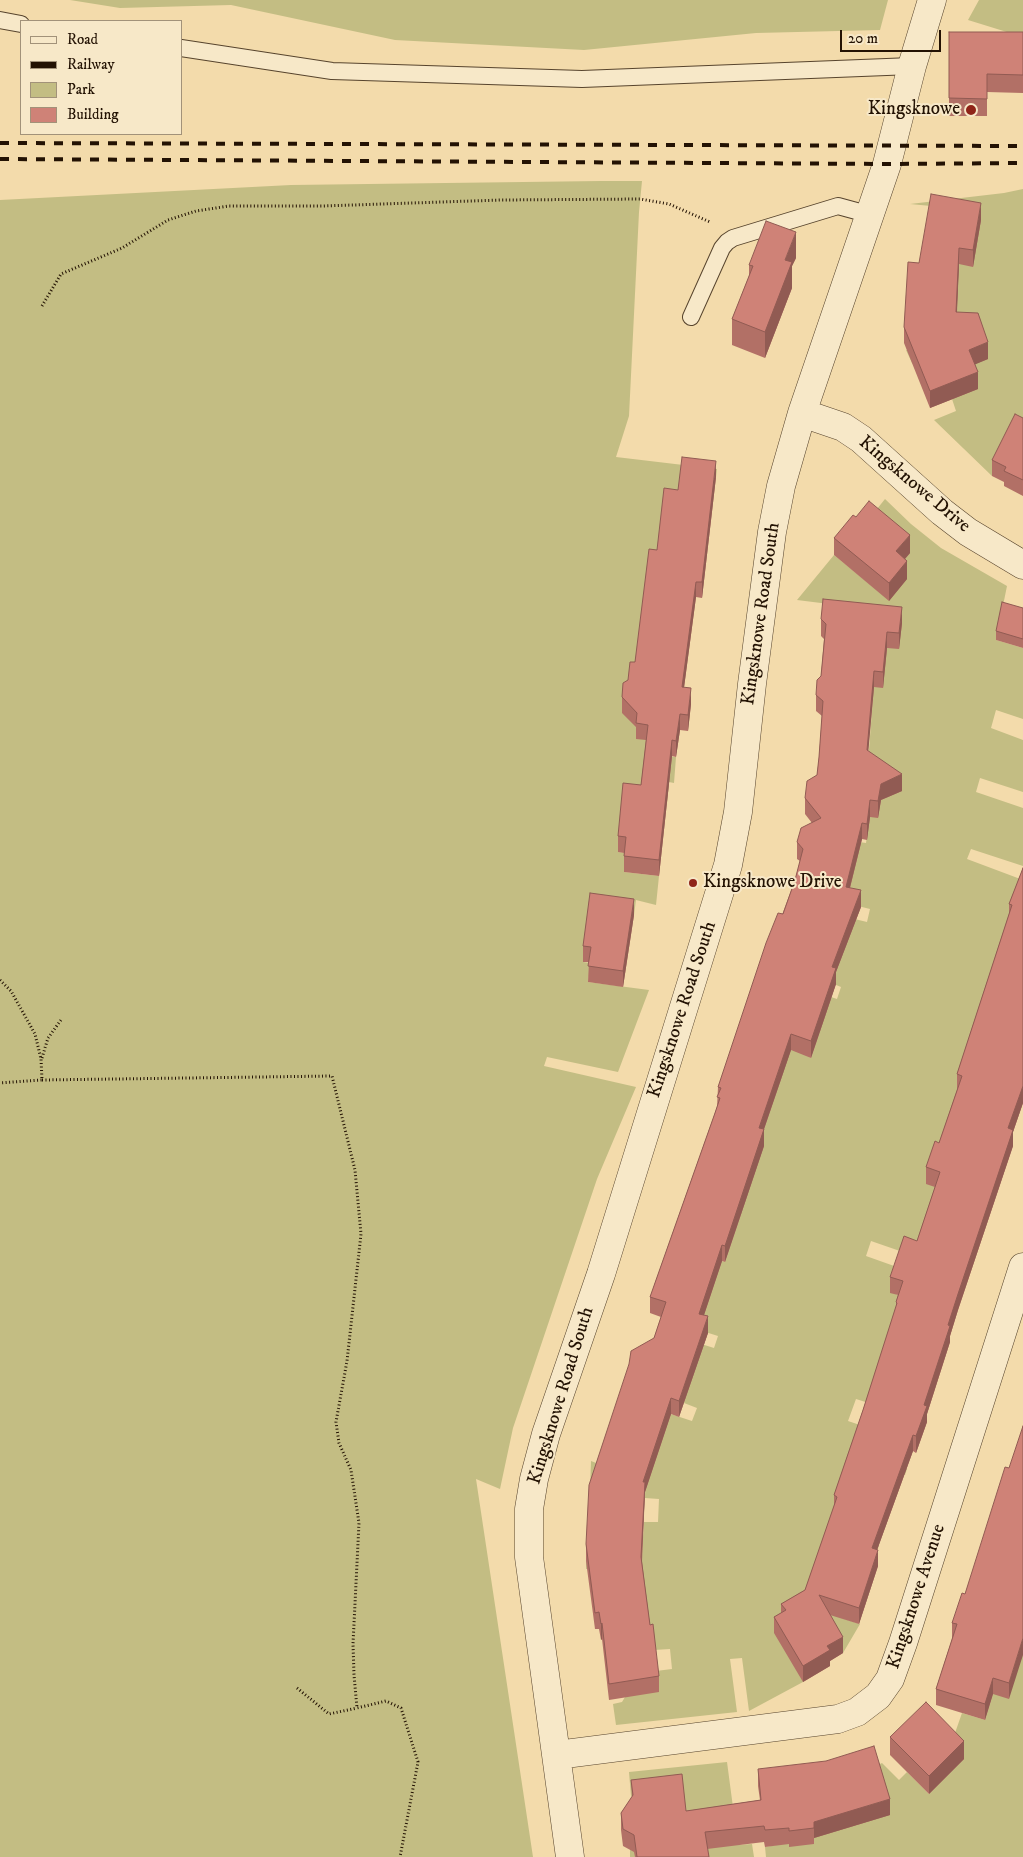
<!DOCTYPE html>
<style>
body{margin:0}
#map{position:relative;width:1023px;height:1857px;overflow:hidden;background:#f3dbab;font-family:"IM FELL DW Pica",serif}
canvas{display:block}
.legend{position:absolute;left:20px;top:20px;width:162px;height:115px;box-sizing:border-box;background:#f7e8c8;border:1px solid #a29279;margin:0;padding:6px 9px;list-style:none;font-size:15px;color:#231203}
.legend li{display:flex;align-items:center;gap:10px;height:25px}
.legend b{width:25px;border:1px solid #a29279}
.scale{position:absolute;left:840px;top:30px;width:101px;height:22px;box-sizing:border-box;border:2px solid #231203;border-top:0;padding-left:6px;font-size:15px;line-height:18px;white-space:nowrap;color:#231203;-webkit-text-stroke:4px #f7e8c8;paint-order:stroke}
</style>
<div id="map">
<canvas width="1023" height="1857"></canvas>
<ul class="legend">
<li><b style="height:6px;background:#f7e8c8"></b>Road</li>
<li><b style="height:6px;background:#231203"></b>Railway</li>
<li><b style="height:14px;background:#c3bd83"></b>Park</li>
<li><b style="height:14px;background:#cf8277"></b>Building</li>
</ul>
<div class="scale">20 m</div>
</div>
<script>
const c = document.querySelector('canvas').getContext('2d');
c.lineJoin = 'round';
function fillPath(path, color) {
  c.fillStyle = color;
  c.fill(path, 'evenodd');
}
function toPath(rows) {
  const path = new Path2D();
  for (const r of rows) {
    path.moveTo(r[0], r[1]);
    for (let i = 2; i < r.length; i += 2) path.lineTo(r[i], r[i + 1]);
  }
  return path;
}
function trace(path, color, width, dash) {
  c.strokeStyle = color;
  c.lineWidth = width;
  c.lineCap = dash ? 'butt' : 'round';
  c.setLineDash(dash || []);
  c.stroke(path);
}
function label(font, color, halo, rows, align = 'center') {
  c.font = font + ' "IM FELL DW Pica",serif';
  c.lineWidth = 4;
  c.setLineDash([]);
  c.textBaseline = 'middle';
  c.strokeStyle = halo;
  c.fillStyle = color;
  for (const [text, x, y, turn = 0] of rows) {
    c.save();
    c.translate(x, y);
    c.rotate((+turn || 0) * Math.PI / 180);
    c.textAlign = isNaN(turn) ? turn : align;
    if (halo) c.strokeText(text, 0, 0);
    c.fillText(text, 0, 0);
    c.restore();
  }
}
const green = toPath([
 [70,0,888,0,880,30,756,33,584,50,395,40,231,5,120,8],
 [979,0,1023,0,1023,37,968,20],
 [601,181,642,181,639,212,629,416,616,457,717,469,716,477,683,473,638,718,648,741,647,753,676,757,674,783,669,782,667,803,624,799,618,852,626,853,624,872,659,876,656,905,636,900,634,915,590,909,583,962,591,963,588,982,649,990,618,1072,547,1057,544,1066,636,1087,597,1179,513,1428,500,1489,476,1479,533,1857,0,1857,0,200,291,185],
 [1023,189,1023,433,1014,430,992,476,934,420,956,411,952,399,912,363,906,350,975,340,956,329,921,274,931,206,910,204,1004,193],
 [885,499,911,524,941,548,1007,586,996,640,1023,648,1023,719,996,710,991,728,1023,740,1023,792,980,778,976,792,1023,808,1023,866,971,849,967,859,1023,880,1023,931,988,1204,923,1259,871,1241,866,1256,911,1272,891,1292,903,1297,894,1411,856,1399,848,1421,866,1427,858,1452,907,1469,905,1475,893,1471,878,1549,830,1532,833,1615,860,1624,843,1653,817,1608,803,1682,749,1711,742,1658,730,1659,737,1712,616,1725,613,1704,622,1702,625,1697,656,1671,672,1669,670,1649,654,1650,602,1639,593,1569,586,1569,586,1555,642,1552,644,1522,658,1522,659,1499,645,1498,645,1494,590,1491,591,1461,604,1466,628,1400,692,1421,697,1408,684,1403,695,1342,714,1348,718,1336,699,1330,675,1246,725,1262,741,1214,715,1206,764,1129,782,1075,734,1058,769,1032,811,1058,820,1031,767,976,837,999,841,987,822,979,792,904,867,922,870,909,846,903,810,835,866,843,868,828,861,827,881,800,889,796,867,776,873,697,829,604,797,600,834,555,889,600,869,519],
 [1023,1638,1023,1857,766,1857,765,1847,776,1845,807,1780,878,1761,880,1764,882,1763,899,1780,907,1772,929,1794,955,1733,962,1713,985,1720,993,1694],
 [727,1762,738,1845,752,1844,754,1857,630,1857,630,1849,682,1791,631,1796,629,1772]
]);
const path = toPath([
 [42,306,61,274,122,248,168,220,196,211,229,206,323,206,501,200,640,199,669,204,710,222],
 [0,980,11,991,35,1034,41,1059,42,1080,0,1083],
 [42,1058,48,1038,61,1020],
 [42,1080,332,1076,355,1170,361,1234,347,1361,336,1422,339,1443,351,1470,359,1523,353,1644,354,1675,357,1708,386,1701,401,1708,418,1762,400,1857],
 [297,1688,329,1714,357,1708]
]);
const service = toPath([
 [0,20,21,24],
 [181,48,332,71,582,79,912,66],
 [691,317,722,248,727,242,733,238,838,206,871,215]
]);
const minor = toPath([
 [802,413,843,427,861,439,942,512,968,532,1023,565],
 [557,1755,838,1719,857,1712,878,1696,890,1679,903,1643,1023,1267],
 [570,1857,529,1557,529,1509,534,1479,546,1434,601,1274,728,865,738,812,752,684,772,532,781,486,802,413,887,164,912,66,932,0]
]);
const rail = toPath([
 [0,143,1023,146],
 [0,159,887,164,1023,163]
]);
const wall = toPath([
 [949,32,1023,32,1023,93,987,92,987,116,949,116],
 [981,220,973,267,959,264,957,312,988,359,975,364,978,389,930,408,904,343,904,327,919,263],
 [796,258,792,266,792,288,765,358,732,345,732,319,749,276,749,265],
 [1023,418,1023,496,1004,486,1004,482,992,476,992,460],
 [716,477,702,598,696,597,684,687,691,704,688,731,680,730,676,757,672,756,659,876,624,872,624,853,618,852,618,836,641,785,646,740,636,739,636,727,622,713,622,697,635,662,657,550],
 [856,517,910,553,905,559,907,579,889,601,834,555,834,538],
 [1023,608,1023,648,996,640,996,631],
 [821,619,902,623,899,649,887,648,883,688,874,687,868,751,902,791,881,800,878,818,870,817,867,840,862,839,850,888,861,907,836,972,836,984,811,1058,791,1050,764,1129,764,1146,725,1262,722,1261,704,1315,708,1333,679,1417,671,1414,645,1492,642,1562,650,1625,659,1676,659,1692,609,1700,602,1639,601,1640,599,1629,595,1629,586,1561,586,1544,661,1317,650,1313,650,1297,717,1107,718,1087,795,880,800,861,797,859,797,842,812,823,805,814,805,798,817,775,819,757,822,716,816,711,816,695,821,676,824,639,821,636],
 [1023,868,1023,1103,1013,1132,1013,1146,958,1310,950,1336,950,1342,927,1414,927,1422,916,1453,913,1451,877,1550,878,1566,859,1624,830,1615,843,1653,830,1661,830,1666,803,1682,774,1633,774,1617,781,1613,781,1604,805,1590,834,1507,834,1495,863,1410,896,1308,896,1302,898,1295,890,1293,890,1277,917,1241,935,1187,926,1184,926,1167,939,1143,957,1090,957,1074,1009,914,1009,904],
 [634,915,623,987,588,982,589,962,583,962,583,946],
 [1009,1468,1009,1699,993,1694,985,1720,936,1705,936,1689,952,1639,952,1623,965,1594],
 [890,1737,964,1759,929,1794,890,1755],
 [758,1769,890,1815,814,1838,814,1844,789,1847,789,1844,765,1847,764,1842,707,1849,709,1857,635,1857,634,1852,623,1846,621,1830,621,1813,632,1797,631,1780,686,1811,760,1800,758,1786]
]);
const shadedWall = toPath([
 [981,203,981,220,973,267,973,250],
 [796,232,796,258,792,266,792,288,765,358,765,332,785,260],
 [959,248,959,264,956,329,956,312],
 [988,342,988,359,969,367,969,350],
 [978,372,978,389,930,408,930,391],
 [716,461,716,477,702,598,702,582],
 [910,535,910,553,896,569,896,551],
 [907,561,907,579,889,601,889,583],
 [696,582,696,597,682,703,682,687],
 [902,607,902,623,899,649,899,633],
 [887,632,887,648,883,688,883,672],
 [874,671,874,687,867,766,867,750],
 [691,688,691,704,688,731,688,715],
 [680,714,680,730,676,757,676,741],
 [672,740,672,756,659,876,659,860],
 [902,774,902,791,881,800,878,818,878,801,881,784],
 [870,800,870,817,867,840,867,824],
 [862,823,862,839,846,903,846,887],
 [861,890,861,907,836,972,836,984,811,1058,811,1041,832,967],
 [634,899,634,915,623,987,623,971],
 [791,1034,791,1050,759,1144,759,1128],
 [1023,1086,1023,1103,1013,1132,1013,1146,958,1310,950,1336,950,1342,927,1414,927,1422,916,1453,916,1436,924,1405,1008,1128],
 [764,1129,764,1146,725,1262,725,1246],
 [722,1245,722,1261,699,1330,699,1314],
 [708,1316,708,1333,679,1417,679,1401],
 [671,1398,671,1414,645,1492,641,1573,643,1482],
 [913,1435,913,1451,872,1564,872,1548],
 [878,1550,878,1566,859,1624,859,1608],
 [602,1623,602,1639,601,1640,601,1624],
 [843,1637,843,1653,830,1661,830,1666,803,1682,803,1666,827,1646],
 [1023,1638,1023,1655,1009,1699,1009,1683],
 [993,1678,993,1694,985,1720,985,1704],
 [964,1741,964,1759,929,1794,929,1776],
 [890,1799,890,1815,814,1838,814,1822]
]);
const building = toPath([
 [949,32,1023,32,1023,75,987,74,987,99,949,98,949,32],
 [931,194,981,203,973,250,959,248,956,312,978,313,988,342,969,350,978,372,930,391,904,327,908,262,919,263,931,194],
 [766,221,796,232,785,260,792,262,765,332,732,319,753,266,749,265,766,221],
 [1015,414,1023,418,1023,480,1004,471,1006,467,992,460,1015,414],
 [682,457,716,461,702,582,696,582,682,687,691,688,688,715,680,714,676,741,672,740,659,860,624,856,626,837,618,836,623,783,641,785,648,725,636,723,637,713,622,697,623,683,628,680,630,662,635,662,649,549,657,550,664,488,678,490,682,457],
 [869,501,910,535,896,551,907,561,889,583,834,538,853,515,856,517,869,501],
 [823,599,902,607,899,633,887,632,883,672,874,671,867,750,902,774,881,784,878,801,870,800,867,824,862,823,846,887,861,890,832,967,836,968,811,1041,791,1034,759,1128,764,1129,725,1246,722,1245,699,1314,708,1316,679,1401,671,1398,643,1482,645,1482,641,1557,650,1625,653,1624,659,1676,609,1684,602,1623,601,1624,599,1612,595,1613,586,1544,589,1485,629,1364,631,1351,654,1338,666,1302,650,1297,715,1113,720,1098,717,1097,721,1088,718,1087,766,943,778,913,783,914,795,880,803,849,797,842,801,828,821,818,805,798,807,781,817,775,819,757,823,701,816,695,817,680,821,676,826,624,821,619,823,599],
 [1002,602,1023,608,1023,639,996,631,1002,602],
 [1023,868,1023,1086,1008,1128,1013,1130,958,1294,948,1325,950,1326,924,1405,927,1406,916,1436,913,1435,872,1548,878,1550,859,1608,819,1595,843,1637,827,1646,830,1650,803,1666,774,1617,786,1610,781,1604,805,1590,837,1497,834,1495,863,1410,897,1303,896,1302,903,1281,890,1277,904,1236,917,1241,940,1172,926,1167,935,1141,939,1143,962,1076,957,1074,1012,905,1009,904,1023,868],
 [590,893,634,899,623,971,588,966,591,947,583,946,590,893],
 [1023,1426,1023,1638,1009,1683,993,1678,985,1704,936,1689,957,1624,952,1623,962,1593,965,1594,1005,1467,1009,1468,1023,1426],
 [926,1702,964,1741,929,1776,890,1737,926,1702],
 [874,1746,890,1799,814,1822,814,1828,789,1831,789,1828,765,1830,764,1826,705,1832,709,1857,637,1857,634,1835,623,1829,621,1813,633,1795,631,1780,682,1774,686,1811,761,1800,758,1769,826,1761,874,1746]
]);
const markers = [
 [971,110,6,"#8f2418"],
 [693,883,5,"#8f2418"]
];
const poiNames = [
 ["Kingsknowe",960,110],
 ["Kingsknowe Drive",703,883,"left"]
];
const streetNames = [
 ["Kingsknowe Drive",914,485,40],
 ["Kingsknowe Road South",762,614,-82],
 ["Kingsknowe Road South",683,1010,-72],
 ["Kingsknowe Road South",562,1396,-73],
 ["Kingsknowe Avenue",917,1597,-72]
];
fillPath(green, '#c3bd83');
trace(service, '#57442d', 18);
trace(minor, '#57442d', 29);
trace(path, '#231203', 3, [1, 2.5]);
trace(service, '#f7e8c8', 16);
trace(minor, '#f7e8c8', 28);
trace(rail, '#231203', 4, [9, 9]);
fillPath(wall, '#b27066');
fillPath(shadedWall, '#915b53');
fillPath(building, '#cf8277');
trace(building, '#915b53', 1);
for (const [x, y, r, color] of markers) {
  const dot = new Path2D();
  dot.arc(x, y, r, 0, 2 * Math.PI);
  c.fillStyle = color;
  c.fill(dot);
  trace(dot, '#f7e8c8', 2);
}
label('19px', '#231203', '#f7e8c8', poiNames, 'right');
label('19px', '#231203', '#f7e8c8', streetNames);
</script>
